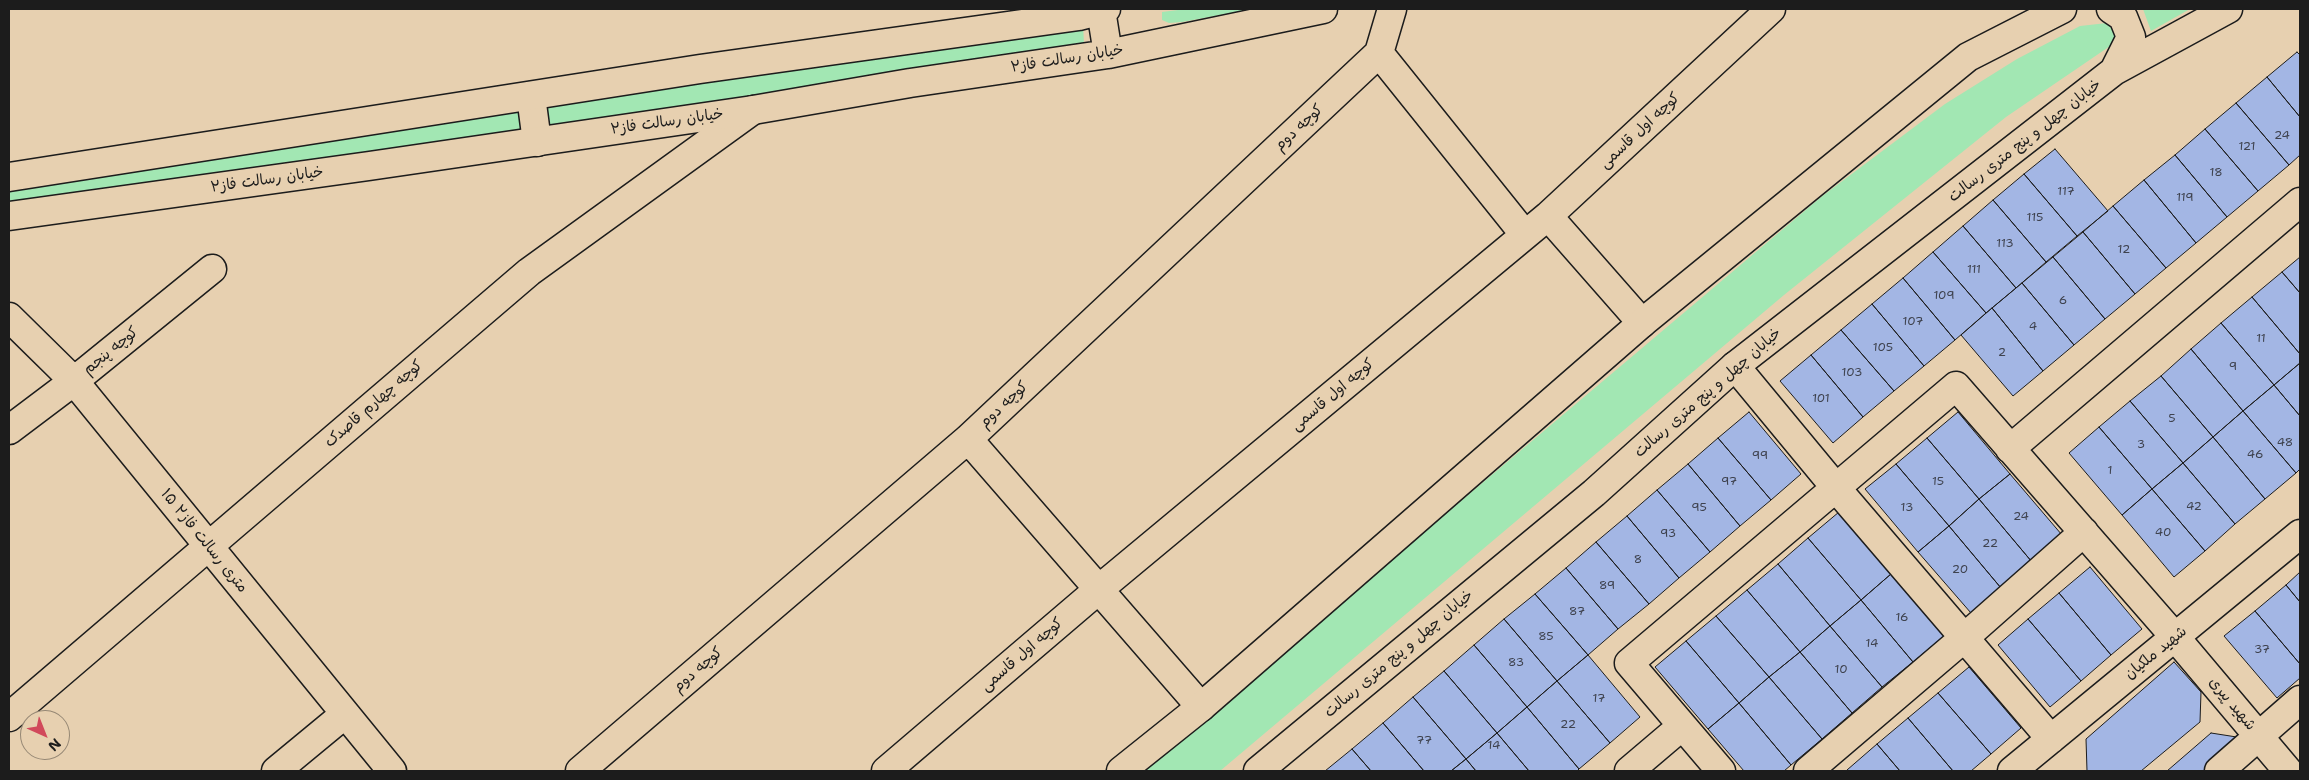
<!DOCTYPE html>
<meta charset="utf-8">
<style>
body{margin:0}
#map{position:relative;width:2309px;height:780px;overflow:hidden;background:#e7d0b0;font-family:"Shantell Sans",sans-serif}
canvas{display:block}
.frame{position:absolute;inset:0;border:10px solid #1c1c1c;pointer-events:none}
.north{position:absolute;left:20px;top:710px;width:50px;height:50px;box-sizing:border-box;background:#e7d0b0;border:1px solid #968875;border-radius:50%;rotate:136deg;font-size:14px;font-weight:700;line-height:20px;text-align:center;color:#1c1c1c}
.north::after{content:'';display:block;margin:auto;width:18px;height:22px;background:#d1495b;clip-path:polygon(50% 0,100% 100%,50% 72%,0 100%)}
</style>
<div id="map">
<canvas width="2309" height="780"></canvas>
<div class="frame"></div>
<div class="north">N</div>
</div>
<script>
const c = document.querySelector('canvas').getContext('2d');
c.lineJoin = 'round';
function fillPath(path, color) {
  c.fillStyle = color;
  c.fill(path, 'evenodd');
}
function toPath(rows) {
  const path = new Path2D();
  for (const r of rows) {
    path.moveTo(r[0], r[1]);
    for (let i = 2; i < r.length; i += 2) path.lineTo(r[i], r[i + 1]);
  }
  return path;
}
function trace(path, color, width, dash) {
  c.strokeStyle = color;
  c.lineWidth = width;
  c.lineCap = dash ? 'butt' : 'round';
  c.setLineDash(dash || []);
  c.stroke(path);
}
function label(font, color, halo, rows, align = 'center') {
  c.font = font + ' "Shantell Sans","Playpen Sans Arabic",sans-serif';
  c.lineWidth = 5;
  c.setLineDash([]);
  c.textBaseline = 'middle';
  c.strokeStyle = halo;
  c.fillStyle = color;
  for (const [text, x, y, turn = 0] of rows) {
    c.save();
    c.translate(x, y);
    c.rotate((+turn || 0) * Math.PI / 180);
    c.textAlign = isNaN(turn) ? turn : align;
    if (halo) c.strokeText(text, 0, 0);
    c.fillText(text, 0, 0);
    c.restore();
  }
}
const green = toPath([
 [1186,9,1253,9,1182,22,1169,23,1162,20,1162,12],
 [2143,9,2190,9,2151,31],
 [2107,23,2115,33,2113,44,2006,117,1784,295,1220,771,1141,771,1821,197,1945,104,2017,59,2080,26],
 [1083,24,1084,44,914,72,9,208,9,187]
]);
const building = toPath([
 [2297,52,2300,55,2300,117,2267,77,2297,52],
 [2267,77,2300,117,2300,155,2289,165,2236,103,2267,77],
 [2236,103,2289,165,2258,191,2205,129,2236,103],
 [2205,129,2258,191,2227,217,2175,155,2205,129],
 [2055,149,2108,211,2077,236,2024,174,2055,149],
 [2175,155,2227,217,2196,243,2144,180,2175,155],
 [2024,174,2077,236,2046,262,1993,200,2024,174],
 [2144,180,2196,243,2166,268,2113,206,2144,180],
 [1993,200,2046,262,2016,288,1963,226,1993,200],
 [2113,206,2166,268,2135,294,2083,232,2113,206],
 [1963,226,2016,288,1986,313,1933,252,1963,226],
 [2083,232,2135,294,2105,319,2053,257,2083,232],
 [1933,252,1986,313,1955,340,1903,278,1933,252],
 [2053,257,2105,319,2074,345,2022,283,2053,257],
 [2300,257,2300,293,2282,272,2300,257],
 [2282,272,2300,293,2300,354,2252,297,2282,272],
 [1903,278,1955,340,1924,366,1872,304,1903,278],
 [2022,283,2074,345,2043,371,1992,308,2022,283],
 [2252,297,2300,354,2300,363,2274,385,2221,323,2252,297],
 [1872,304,1924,366,1894,391,1841,330,1872,304],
 [1992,308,2043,371,2013,396,1961,335,1992,308],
 [2221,323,2274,385,2243,411,2191,349,2221,323],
 [1841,330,1894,391,1863,417,1811,355,1841,330],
 [2191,349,2243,411,2213,437,2161,376,2191,349],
 [1811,355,1863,417,1833,443,1780,381,1811,355],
 [2300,363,2300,416,2274,385,2300,363],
 [2161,376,2213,437,2183,463,2130,401,2161,376],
 [2274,385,2300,416,2300,469,2296,473,2243,411,2274,385],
 [2130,401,2183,463,2152,489,2099,427,2130,401],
 [2243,411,2296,473,2265,499,2213,437,2243,411],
 [1749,412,1801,474,1771,500,1718,438,1749,412],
 [1958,412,2010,474,1979,499,1927,438,1958,412],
 [2099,427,2152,489,2122,515,2069,453,2099,427],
 [2213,437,2265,499,2235,524,2183,463,2213,437],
 [1718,438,1771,500,1740,526,1688,464,1718,438],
 [1927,438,1979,499,1949,526,1896,464,1927,438],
 [2183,463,2235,524,2205,551,2152,489,2183,463],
 [1688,464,1740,526,1710,552,1657,490,1688,464],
 [1896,464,1949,526,1918,552,1865,489,1896,464],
 [2010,474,2062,535,2032,562,1979,499,2010,474],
 [2152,489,2205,551,2174,577,2122,515,2152,489],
 [1657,490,1710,552,1679,578,1627,516,1657,490],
 [1979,499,2032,562,2001,588,1949,526,1979,499],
 [1839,512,1891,574,1861,600,1808,538,1839,512],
 [1627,516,1679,578,1649,604,1596,542,1627,516],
 [1949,526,2001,588,1971,613,1918,552,1949,526],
 [1808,538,1861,600,1830,626,1778,564,1808,538],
 [1596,542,1649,604,1618,629,1566,568,1596,542],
 [1778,564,1830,626,1800,652,1747,590,1778,564],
 [2090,567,2142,629,2111,655,2059,593,2090,567],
 [1566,568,1618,629,1588,655,1535,594,1566,568],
 [2300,572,2300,602,2286,585,2300,572],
 [1891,574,1944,636,1913,662,1861,600,1891,574],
 [2286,585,2300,602,2300,664,2255,611,2286,585],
 [1747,590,1800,652,1769,677,1716,616,1747,590],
 [2059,593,2111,655,2081,681,2028,619,2059,593],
 [1535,594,1588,655,1557,681,1504,619,1535,594],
 [1861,600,1913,662,1882,687,1830,626,1861,600],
 [2255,611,2300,664,2300,678,2277,698,2224,636,2255,611],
 [1716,616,1769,677,1739,703,1686,641,1716,616],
 [1504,619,1557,681,1527,707,1474,645,1504,619],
 [2028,619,2081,681,2050,707,1998,645,2028,619],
 [1830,626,1882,687,1852,713,1800,652,1830,626],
 [1686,641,1739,703,1708,729,1655,667,1686,641],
 [1474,645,1527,707,1497,733,1444,671,1474,645],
 [1800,652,1852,713,1822,739,1769,677,1800,652],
 [1588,655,1640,717,1610,743,1557,681,1588,655],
 [2174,662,2201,692,2200,722,2141,771,2087,771,2086,739,2174,662],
 [1969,667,2021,728,1991,754,1938,693,1969,667],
 [1444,671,1497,733,1466,759,1413,697,1444,671],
 [1769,677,1822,739,1791,765,1739,703,1769,677],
 [1557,681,1610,743,1579,769,1527,707,1557,681],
 [1938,693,1991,754,1971,771,1953,771,1908,718,1938,693],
 [1413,697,1466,759,1451,771,1424,771,1383,723,1413,697],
 [1739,703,1791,765,1784,771,1744,771,1708,729,1739,703],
 [1527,707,1579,769,1577,771,1529,771,1497,733,1527,707],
 [1908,718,1953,771,1900,771,1877,744,1908,718],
 [1383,723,1424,771,1371,771,1352,749,1383,723],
 [1497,733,1529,771,1476,771,1466,759,1497,733],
 [2211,733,2243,738,2206,771,2167,771,2211,733],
 [1877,744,1900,771,1848,771,1847,770,1877,744],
 [1352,749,1371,771,1325,771,1352,749],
 [1466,759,1476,771,1451,771,1466,759]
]);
const minor = toPath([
 [1379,53,1525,235],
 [531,96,537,142],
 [1548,216,1642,323],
 [9,317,74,381,392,771],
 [1735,366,1836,488,2051,739],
 [9,430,74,381,212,269],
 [968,439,1201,707],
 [2010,449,2300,202],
 [9,717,529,272,753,110],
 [276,771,345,714],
 [580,771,968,439,1379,53,1392,9],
 [886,771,1098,590,1548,216,1771,9],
 [1629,771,1682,726],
 [1721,771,1629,663,1956,386,2175,637,2288,771],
 [1808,771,1964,638,2084,532],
 [2012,771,2300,534],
 [2219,771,2300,700]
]);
const major = toPath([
 [2111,9,2123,17,2131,37,2114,71],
 [1101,10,1108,54],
 [9,177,700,69,1079,16,1106,9],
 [9,216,369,166,753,110,910,83,1108,54,1323,9],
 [1121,771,1201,707,1642,323,1968,57,2062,9],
 [1258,771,1594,493,1735,366,2114,71,2228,9]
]);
const numberNames = [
 ["24",2282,136],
 ["121",2247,147],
 ["18",2216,173],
 ["117",2066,192],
 ["119",2185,198],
 ["115",2035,218],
 ["113",2005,244],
 ["12",2124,250],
 ["111",1974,270],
 ["109",1944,296],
 ["6",2063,301],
 ["107",1913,322],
 ["4",2033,327],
 ["11",2261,339],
 ["105",1883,348],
 ["2",2002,353],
 ["9",2233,367],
 ["103",1852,373],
 ["101",1821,399],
 ["5",2172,419],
 ["48",2285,443],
 ["3",2141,445],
 ["46",2255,455],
 ["99",1760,456],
 ["1",2110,471],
 ["97",1729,482],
 ["15",1938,482],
 ["42",2194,507],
 ["95",1699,508],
 ["13",1907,508],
 ["24",2021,517],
 ["40",2163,533],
 ["93",1668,534],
 ["22",1990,544],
 ["8",1638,560],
 ["20",1960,570],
 ["89",1607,586],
 ["87",1577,612],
 ["16",1902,618],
 ["85",1546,637],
 ["14",1872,644],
 ["37",2262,650],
 ["83",1516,663],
 ["10",1841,670],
 ["17",1599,699],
 ["22",1568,725],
 ["77",1424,741],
 ["14",1494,746]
];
const streetNames = [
 ["خیابان رسالت فاز۲",1067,59,-9],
 ["خیابان رسالت فاز۲",667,122,-8],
 ["کوچه دوم",1299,128,-43],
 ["کوچه اول قاسمی",1640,131,-43],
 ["خیابان چهل و پنج متری رسالت",2025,141,-38],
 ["خیابان رسالت فاز۲",267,180,-8],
 ["کوچه پنجم",111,351,-39],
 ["خیابان چهل و پنج متری رسالت",1708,393,-41],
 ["کوچه اول قاسمی",1333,395,-40],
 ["کوچه چهارم قاصدک",374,404,-41],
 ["کوچه دوم",1004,405,-43],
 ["۱۵ متری رسالت فاز۲",204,541,51],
 ["شهید ملکیان",2156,653,-39],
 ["خیابان چهل و پنج متری رسالت",1399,654,-40],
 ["کوچه اول قاسمی",1022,655,-41],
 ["کوچه دوم",698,670,-41],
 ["شهید پیری",2232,704,50]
];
fillPath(green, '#a2e7b3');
fillPath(building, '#a3b6e4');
trace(building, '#1c1c1c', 1);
trace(minor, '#1c1c1c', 31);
trace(major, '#1c1c1c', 31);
trace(minor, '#e7d0b0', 28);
trace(major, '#e7d0b0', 28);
label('12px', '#3e424e', null, numberNames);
label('15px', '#1c1c1c', '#e7d0b0', streetNames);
</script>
